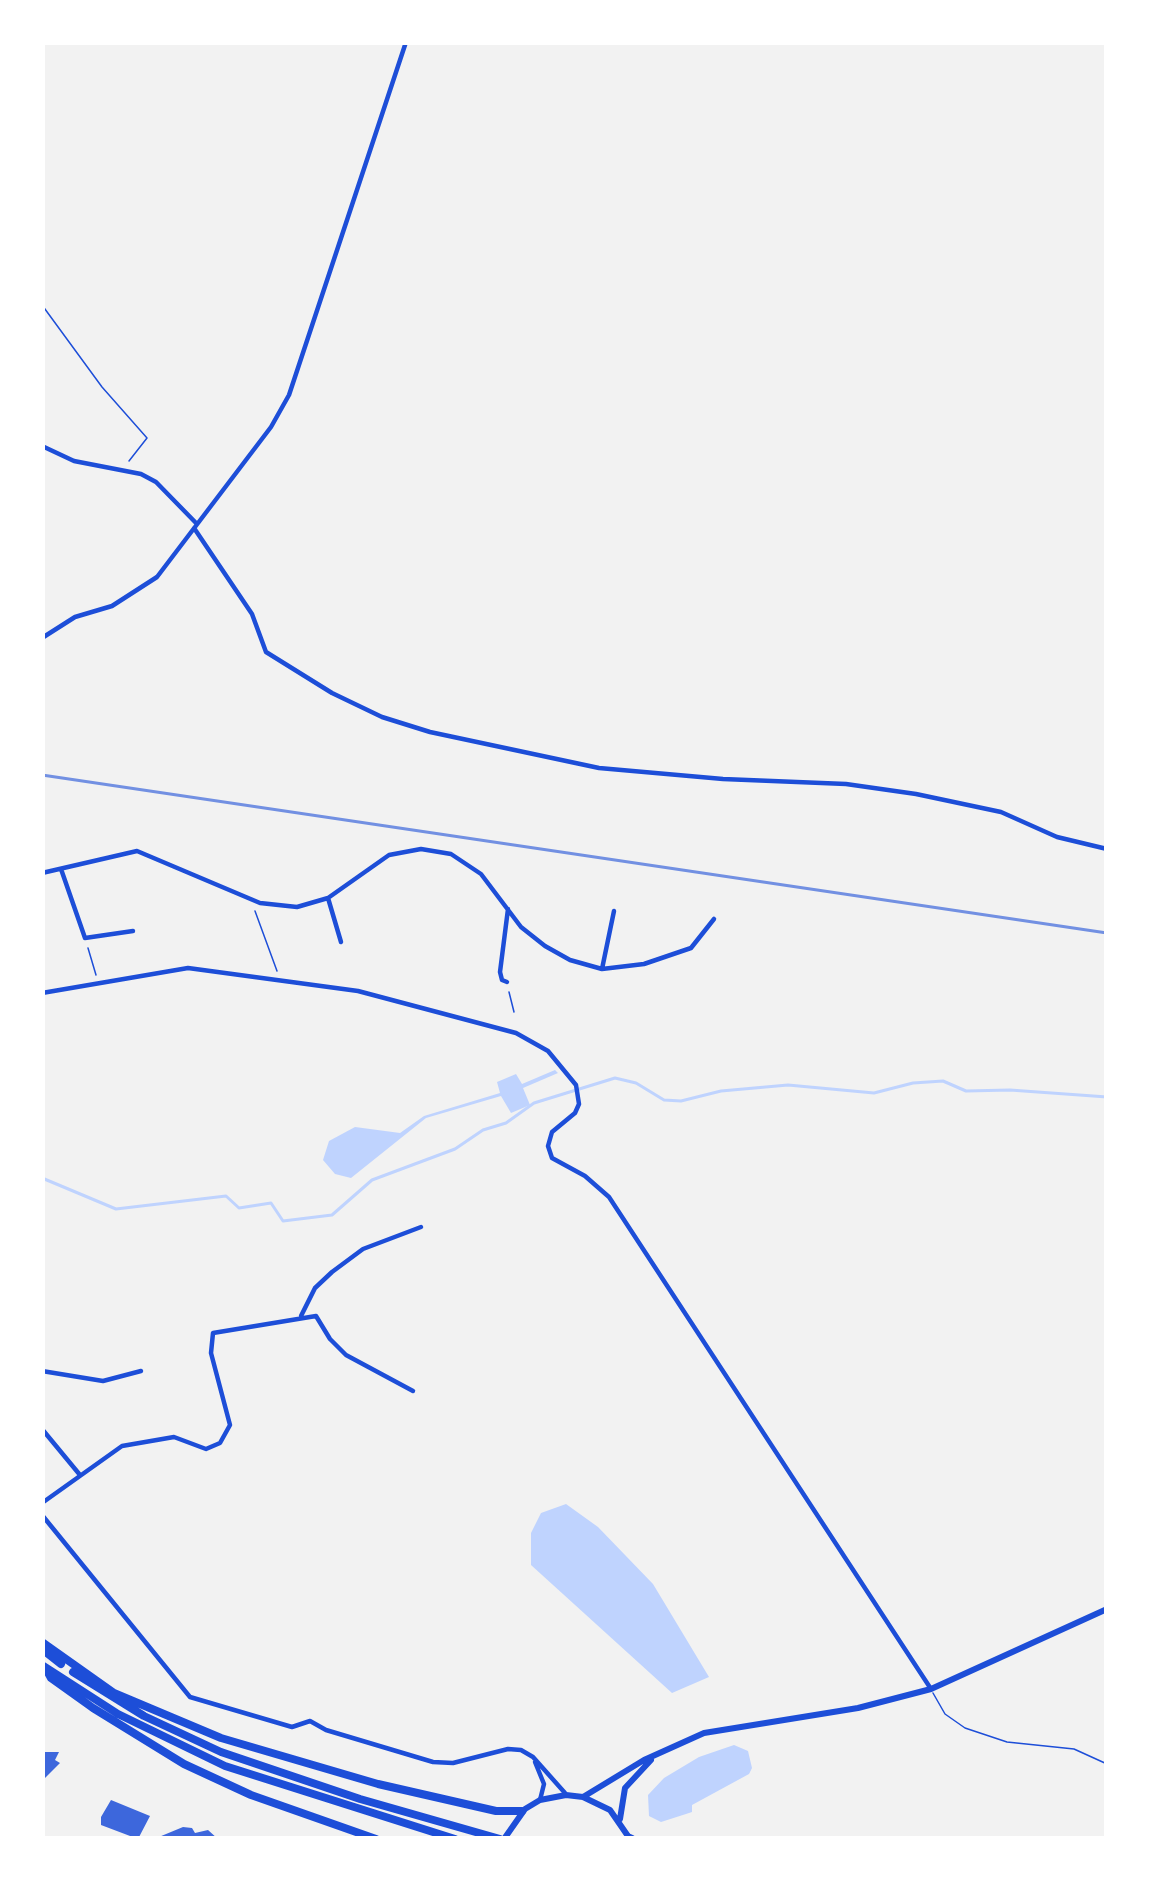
<!DOCTYPE html>
<style>
body{margin:0}
#map{position:relative;width:1149px;height:1881px;overflow:hidden;background:#f2f2f2;font-family:Arial,sans-serif}
canvas{display:block}
.frame{position:absolute;inset:0;border:45px solid #fff;pointer-events:none}
</style>
<div id="map">
<canvas width="1149" height="1881"></canvas>
<div class="frame"></div>
</div>
<script>
const c = document.querySelector('canvas').getContext('2d');
c.lineJoin = 'round';
function fillPath(path, color) {
  c.fillStyle = color;
  c.fill(path, 'evenodd');
}
function toPath(rows) {
  const path = new Path2D();
  for (const r of rows) {
    path.moveTo(r[0], r[1]);
    for (let i = 2; i < r.length; i += 2) path.lineTo(r[i], r[i + 1]);
  }
  return path;
}
function trace(path, color, width, dash) {
  c.strokeStyle = color;
  c.lineWidth = width;
  c.lineCap = dash ? 'butt' : 'round';
  c.setLineDash(dash || []);
  c.stroke(path);
}
const water = toPath([
 [555,1070,558,1073,523,1088,530,1105,511,1113,501,1096,426,1118,351,1178,335,1174,323,1160,329,1141,355,1127,400,1133,424,1116,500,1093,497,1082,516,1074,522,1084],
 [566,1504,598,1527,653,1584,709,1677,672,1693,531,1565,531,1533,541,1513],
 [734,1745,748,1751,752,1768,749,1774,692,1805,692,1812,686,1814,661,1822,649,1816,648,1795,664,1778,699,1757]
]);
const stream = toPath([
 [42,1178,116,1209,226,1196,239,1208,271,1203,283,1221,332,1215,372,1180,455,1149,483,1130,506,1123,534,1103,615,1078,636,1083,664,1100,681,1101,721,1091,788,1085,874,1093,913,1083,943,1081,966,1091,1010,1090,1107,1097]
]);
const building = toPath([
 [42,1752,59,1752,55,1760,60,1763,42,1781],
 [111,1800,150,1816,138,1839,101,1825,101,1817],
 [183,1827,192,1828,195,1833,208,1830,218,1839,154,1839]
]);
const path = toPath([
 [42,305,102,387,147,438,129,461],
 [255,911,277,971],
 [88,948,96,975],
 [509,992,514,1012]
]);
const service = toPath([
 [933,1693,945,1714,965,1728,1007,1742,1074,1749,1107,1764]
]);
const minor = toPath([
 [42,446,74,461,141,474,156,482,197,524],
 [194,528,252,614,266,652,332,693,382,717,430,732,599,768,723,779,846,784,916,794,1001,812,1057,837,1107,849],
 [42,638,75,617,112,606,157,577,271,427,289,395,406,42],
 [61,869,85,938,133,931],
 [42,873,137,851,260,903,297,907,328,898,389,855,421,849,451,854,481,874,521,927,545,946,570,960,602,969,644,964,691,948,714,919],
 [328,898,341,942],
 [602,969,614,911],
 [507,982,502,980,500,972,508,909],
 [42,993,188,968,358,991,516,1033,548,1051,576,1085,579,1104,575,1113,552,1132,548,1146,552,1158,585,1176,609,1197,931,1689],
 [301,1316,315,1288,332,1272,363,1249,421,1227],
 [42,1371,103,1381,141,1371],
 [42,1429,80,1475],
 [42,1503,122,1446,174,1437,206,1449,220,1443,230,1425,211,1353,213,1333,316,1316,330,1339,346,1355,413,1391],
 [42,1515,190,1697,292,1727,310,1721,326,1730,433,1762,453,1763,508,1749,521,1750,533,1757,565,1793],
 [535,1762,544,1784,540,1800]
]);
const primary = toPath([
 [583,1797,644,1760,704,1733,858,1708,931,1689,1107,1609],
 [620,1819,625,1788,651,1760],
 [504,1839,525,1809,540,1800,566,1795,583,1797,610,1810,630,1839]
]);
const trunk = toPath([
 [42,1642,114,1693,221,1738,378,1784,496,1811,522,1811],
 [42,1649,61,1664],
 [42,1665,118,1714,225,1766,455,1839],
 [46,1669,51,1678,93,1708,184,1764,251,1795,376,1839],
 [73,1672,144,1716,221,1752,360,1799,500,1839],
 [630,1838,632,1839]
]);
const rail = toPath([
 [42,775,1107,933]
]);
fillPath(water, '#bfd3fe');
trace(stream, '#bfd3fe', 3);
fillPath(building, '#3d67dc');
trace(path, '#1d4ed8', 1.5);
trace(service, '#1d4ed8', 1.5);
trace(minor, '#1d4ed8', 4.5);
trace(primary, '#1d4ed8', 6);
trace(trunk, '#1d4ed8', 8);
trace(rail, '#7290e2', 3);
</script>
